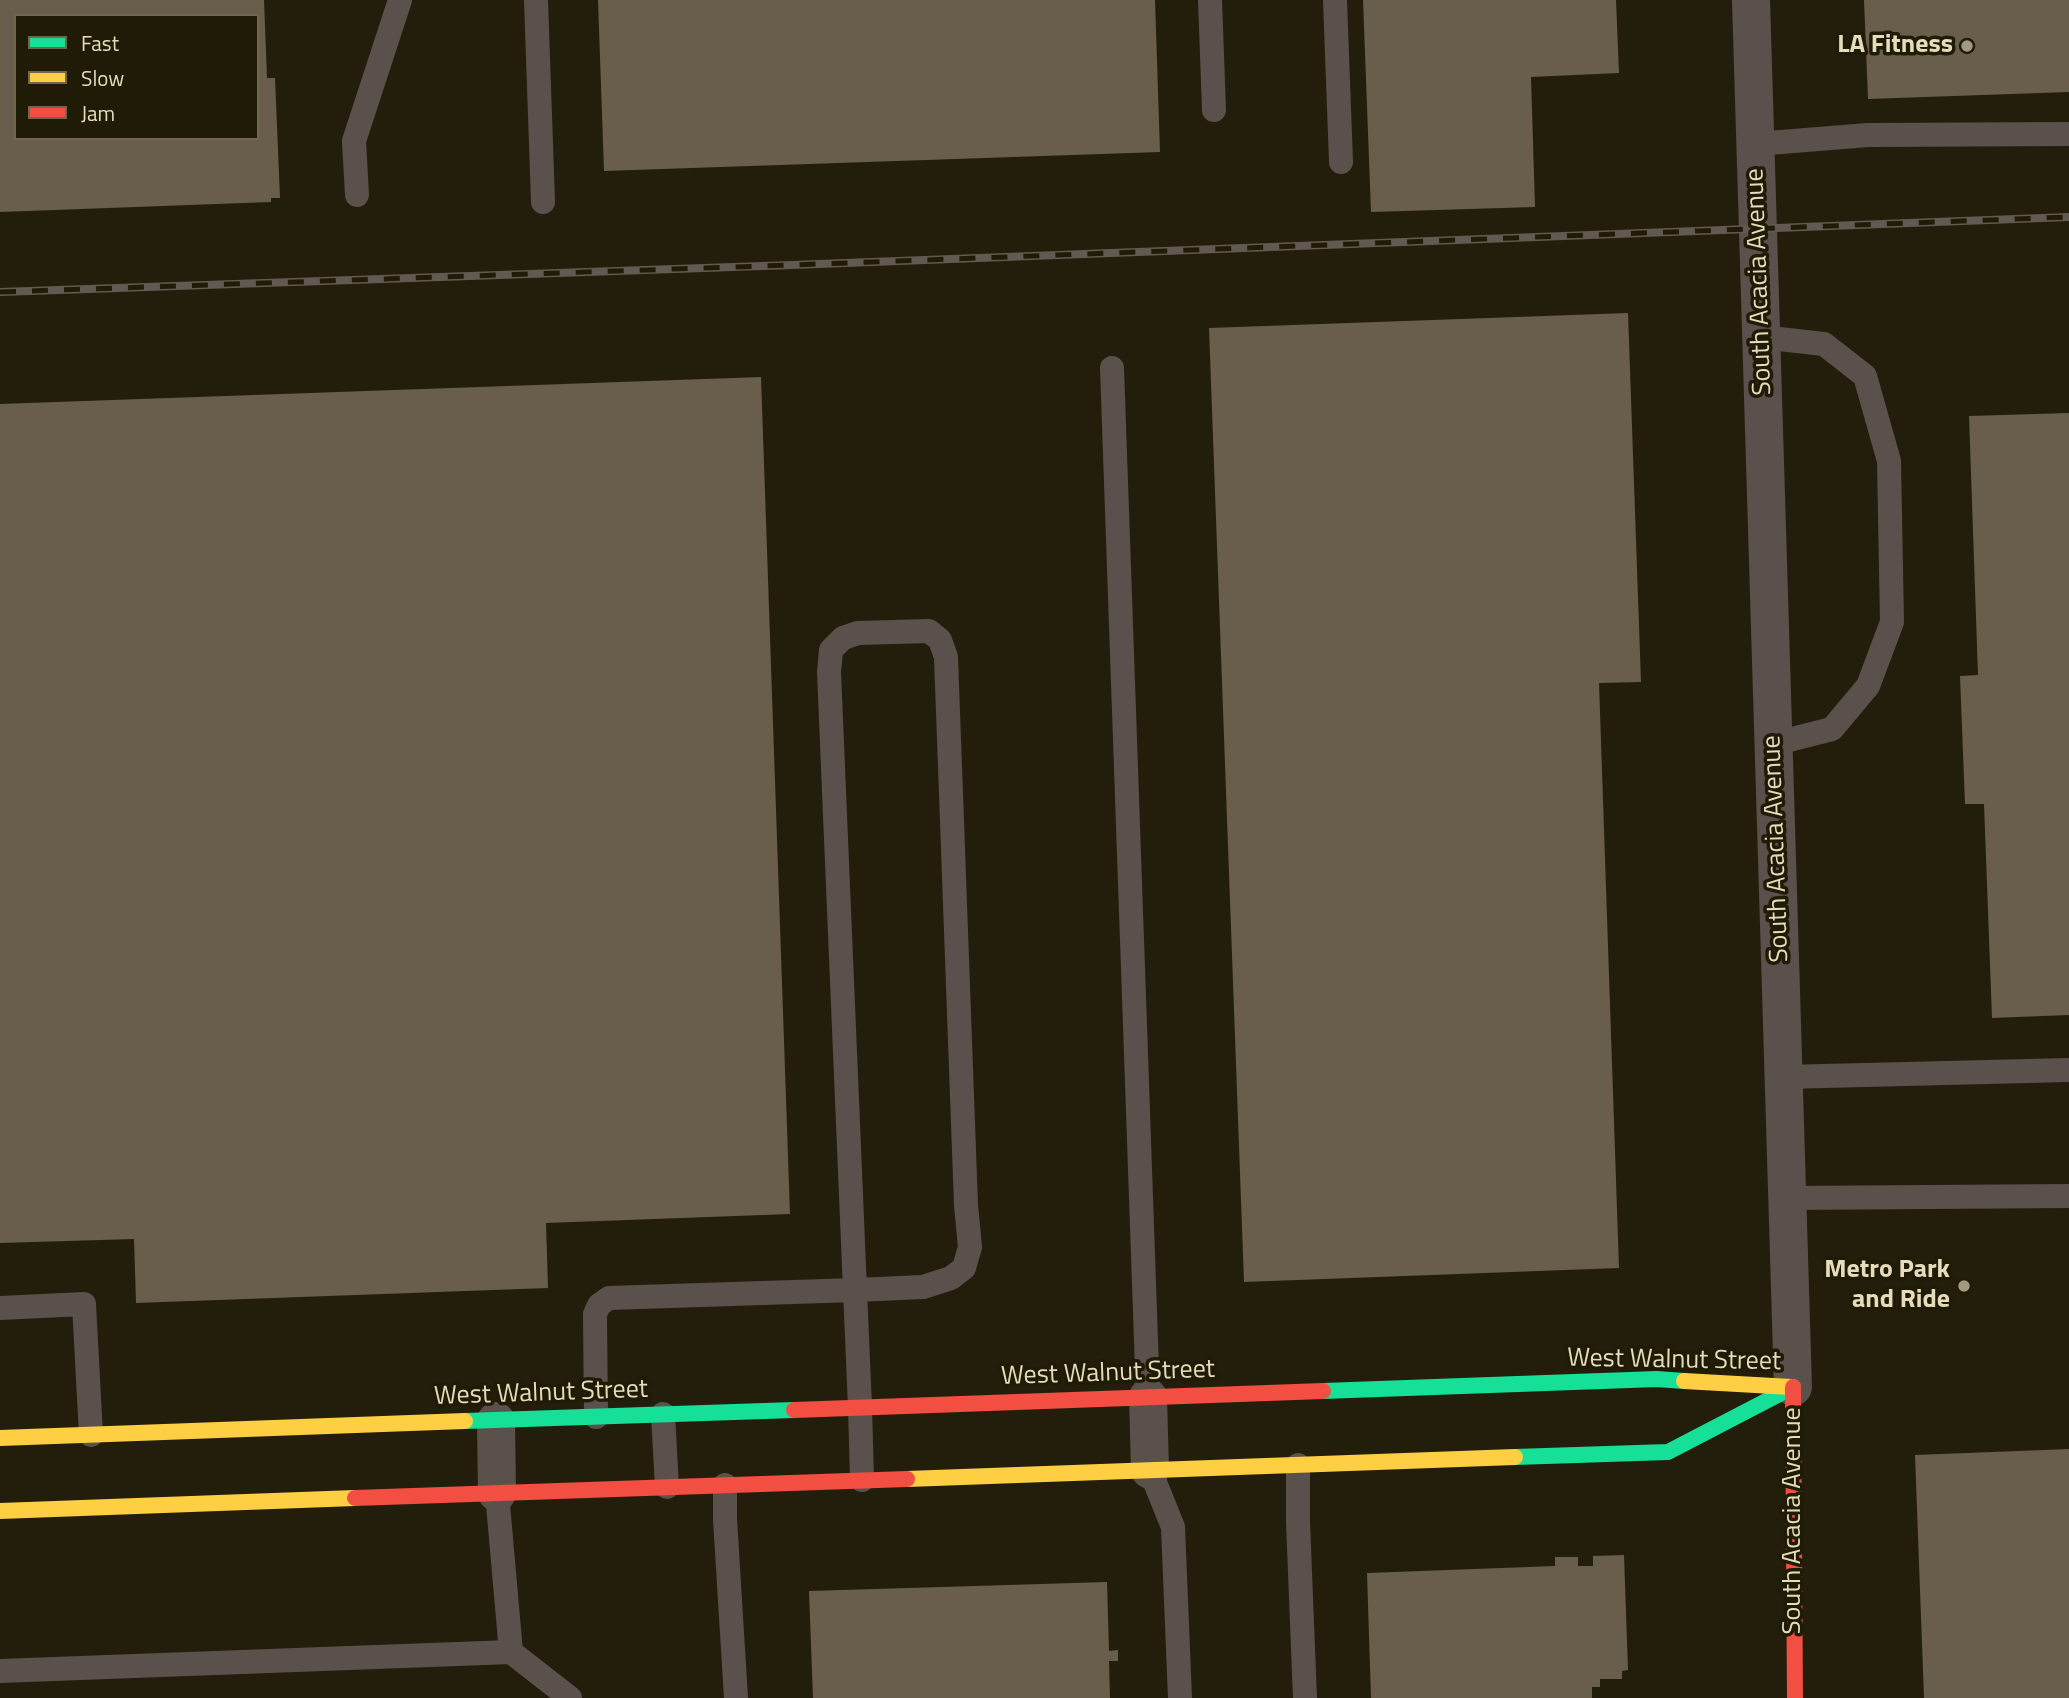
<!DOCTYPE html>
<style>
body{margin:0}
#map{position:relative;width:2069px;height:1698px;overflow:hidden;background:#231e0b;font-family:"Titillium Web",sans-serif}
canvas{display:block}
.legend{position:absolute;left:14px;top:14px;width:245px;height:126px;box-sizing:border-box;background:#201b07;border:2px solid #6f684f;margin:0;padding:9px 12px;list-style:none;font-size:21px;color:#e5dcbc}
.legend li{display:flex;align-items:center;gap:14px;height:35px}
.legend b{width:35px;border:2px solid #6f684f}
</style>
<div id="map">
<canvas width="2069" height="1698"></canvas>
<ul class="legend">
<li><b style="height:9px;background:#16e098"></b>Fast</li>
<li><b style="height:9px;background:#ffcf43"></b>Slow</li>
<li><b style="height:9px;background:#f24e42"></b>Jam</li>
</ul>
</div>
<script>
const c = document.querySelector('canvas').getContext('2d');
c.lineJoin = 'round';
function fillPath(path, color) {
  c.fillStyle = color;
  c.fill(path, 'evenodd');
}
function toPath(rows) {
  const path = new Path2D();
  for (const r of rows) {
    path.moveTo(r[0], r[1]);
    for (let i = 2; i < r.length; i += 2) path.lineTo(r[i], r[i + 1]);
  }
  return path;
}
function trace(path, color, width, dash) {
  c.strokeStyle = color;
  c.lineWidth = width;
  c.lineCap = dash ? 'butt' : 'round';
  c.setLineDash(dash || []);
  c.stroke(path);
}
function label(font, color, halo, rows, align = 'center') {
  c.font = font + ' "Titillium Web",sans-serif';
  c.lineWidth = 7;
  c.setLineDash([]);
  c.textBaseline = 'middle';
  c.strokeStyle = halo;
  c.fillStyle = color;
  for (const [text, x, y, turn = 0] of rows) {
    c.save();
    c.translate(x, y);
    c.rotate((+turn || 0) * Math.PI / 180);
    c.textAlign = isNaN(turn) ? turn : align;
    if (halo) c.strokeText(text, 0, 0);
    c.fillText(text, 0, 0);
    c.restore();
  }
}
const building = toPath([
 [0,0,264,0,267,78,275,78,280,198,271,198,271,202,0,212],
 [16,16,257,16,257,138,16,138],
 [598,0,1155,0,1160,152,604,171],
 [1363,0,1616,0,1619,73,1531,77,1535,207,1371,212],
 [1864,0,2069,0,2069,92,1868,99],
 [1628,313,1641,682,1599,683,1619,1268,1244,1282,1209,328],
 [761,377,790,1214,546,1223,548,1288,136,1303,134,1239,0,1243,0,404],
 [2069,413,2069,1015,1992,1018,1984,804,1965,804,1960,676,1978,675,1969,416],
 [2069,1449,2069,1698,1924,1698,1915,1455],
 [1624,1555,1628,1670,1622,1671,1622,1679,1600,1679,1600,1687,1592,1687,1592,1698,1371,1698,1367,1573,1555,1566,1555,1557,1578,1557,1578,1566,1593,1566,1593,1556],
 [1107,1582,1109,1651,1118,1650,1118,1661,1109,1661,1110,1698,813,1698,809,1591]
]);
const lane = toPath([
 [536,0,543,202],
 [1210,0,1214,110],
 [1335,0,1341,162],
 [1756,144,1868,135,2069,134],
 [357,195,354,141,400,0],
 [1761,337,1824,344,1865,376,1889,461,1892,622,1868,686,1832,729,1773,744],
 [1112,368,1148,1397],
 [1783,1077,2069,1070],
 [1787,1198,2069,1196],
 [0,1308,84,1304,91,1435],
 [663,1414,667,1487],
 [596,1417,595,1314,599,1305,609,1298,855,1290,923,1287,951,1278,964,1268,970,1247,966,1205,946,657,940,640,929,631,858,633,843,638,831,650,829,672,855,1290,860,1407,862,1480],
 [1298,1465,1298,1522,1305,1698],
 [1150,1470,1173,1527,1180,1698],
 [725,1485,725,1519,736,1698],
 [497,1493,511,1652,570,1698],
 [0,1671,511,1652]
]);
const street = toPath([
 [1751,0,1793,1387],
 [1148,1397,1150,1470],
 [496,1421,497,1493]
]);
const fast = toPath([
 [1323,1391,1657,1379,1684,1381],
 [465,1421,794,1410],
 [1515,1457,1668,1452,1793,1387]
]);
const slow = toPath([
 [1684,1381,1791,1387],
 [0,1438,465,1421],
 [907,1479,1515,1457],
 [0,1511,355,1498]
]);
const jam = toPath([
 [1793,1387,1795,1698],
 [794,1410,1323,1391],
 [355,1498,907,1479]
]);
const rail = toPath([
 [0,292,792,265,2069,217]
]);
const markers = [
 [1967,46,7,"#a19a7e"],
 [1964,1286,7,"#a19a7e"]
];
const poiNames = [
 ["LA Fitness",1953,46],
 ["Metro Park",1950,1271],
 ["and Ride",1950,1301]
];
const streetNames = [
 ["South Acacia Avenue",1760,282,-92],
 ["South Acacia Avenue",1777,849,-92],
 ["West Walnut Street",1674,1361,1],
 ["West Walnut Street",1108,1374,-2],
 ["West Walnut Street",541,1394,-2],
 ["South Acacia Avenue",1794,1521,-90]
];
fillPath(building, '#685e4b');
trace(lane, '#5b514c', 24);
trace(street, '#5b514c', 38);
trace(fast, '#16e098', 16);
trace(slow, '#ffcf43', 16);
trace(jam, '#f24e42', 16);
trace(rail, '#625a52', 8);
trace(rail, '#201b07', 5, [16]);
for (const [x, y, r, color] of markers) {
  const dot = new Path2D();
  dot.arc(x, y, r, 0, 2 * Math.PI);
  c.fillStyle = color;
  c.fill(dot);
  trace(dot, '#201b07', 2.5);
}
label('bold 26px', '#e5dcbc', '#201b07', poiNames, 'right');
label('26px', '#e5dcbc', '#201b07', streetNames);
</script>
